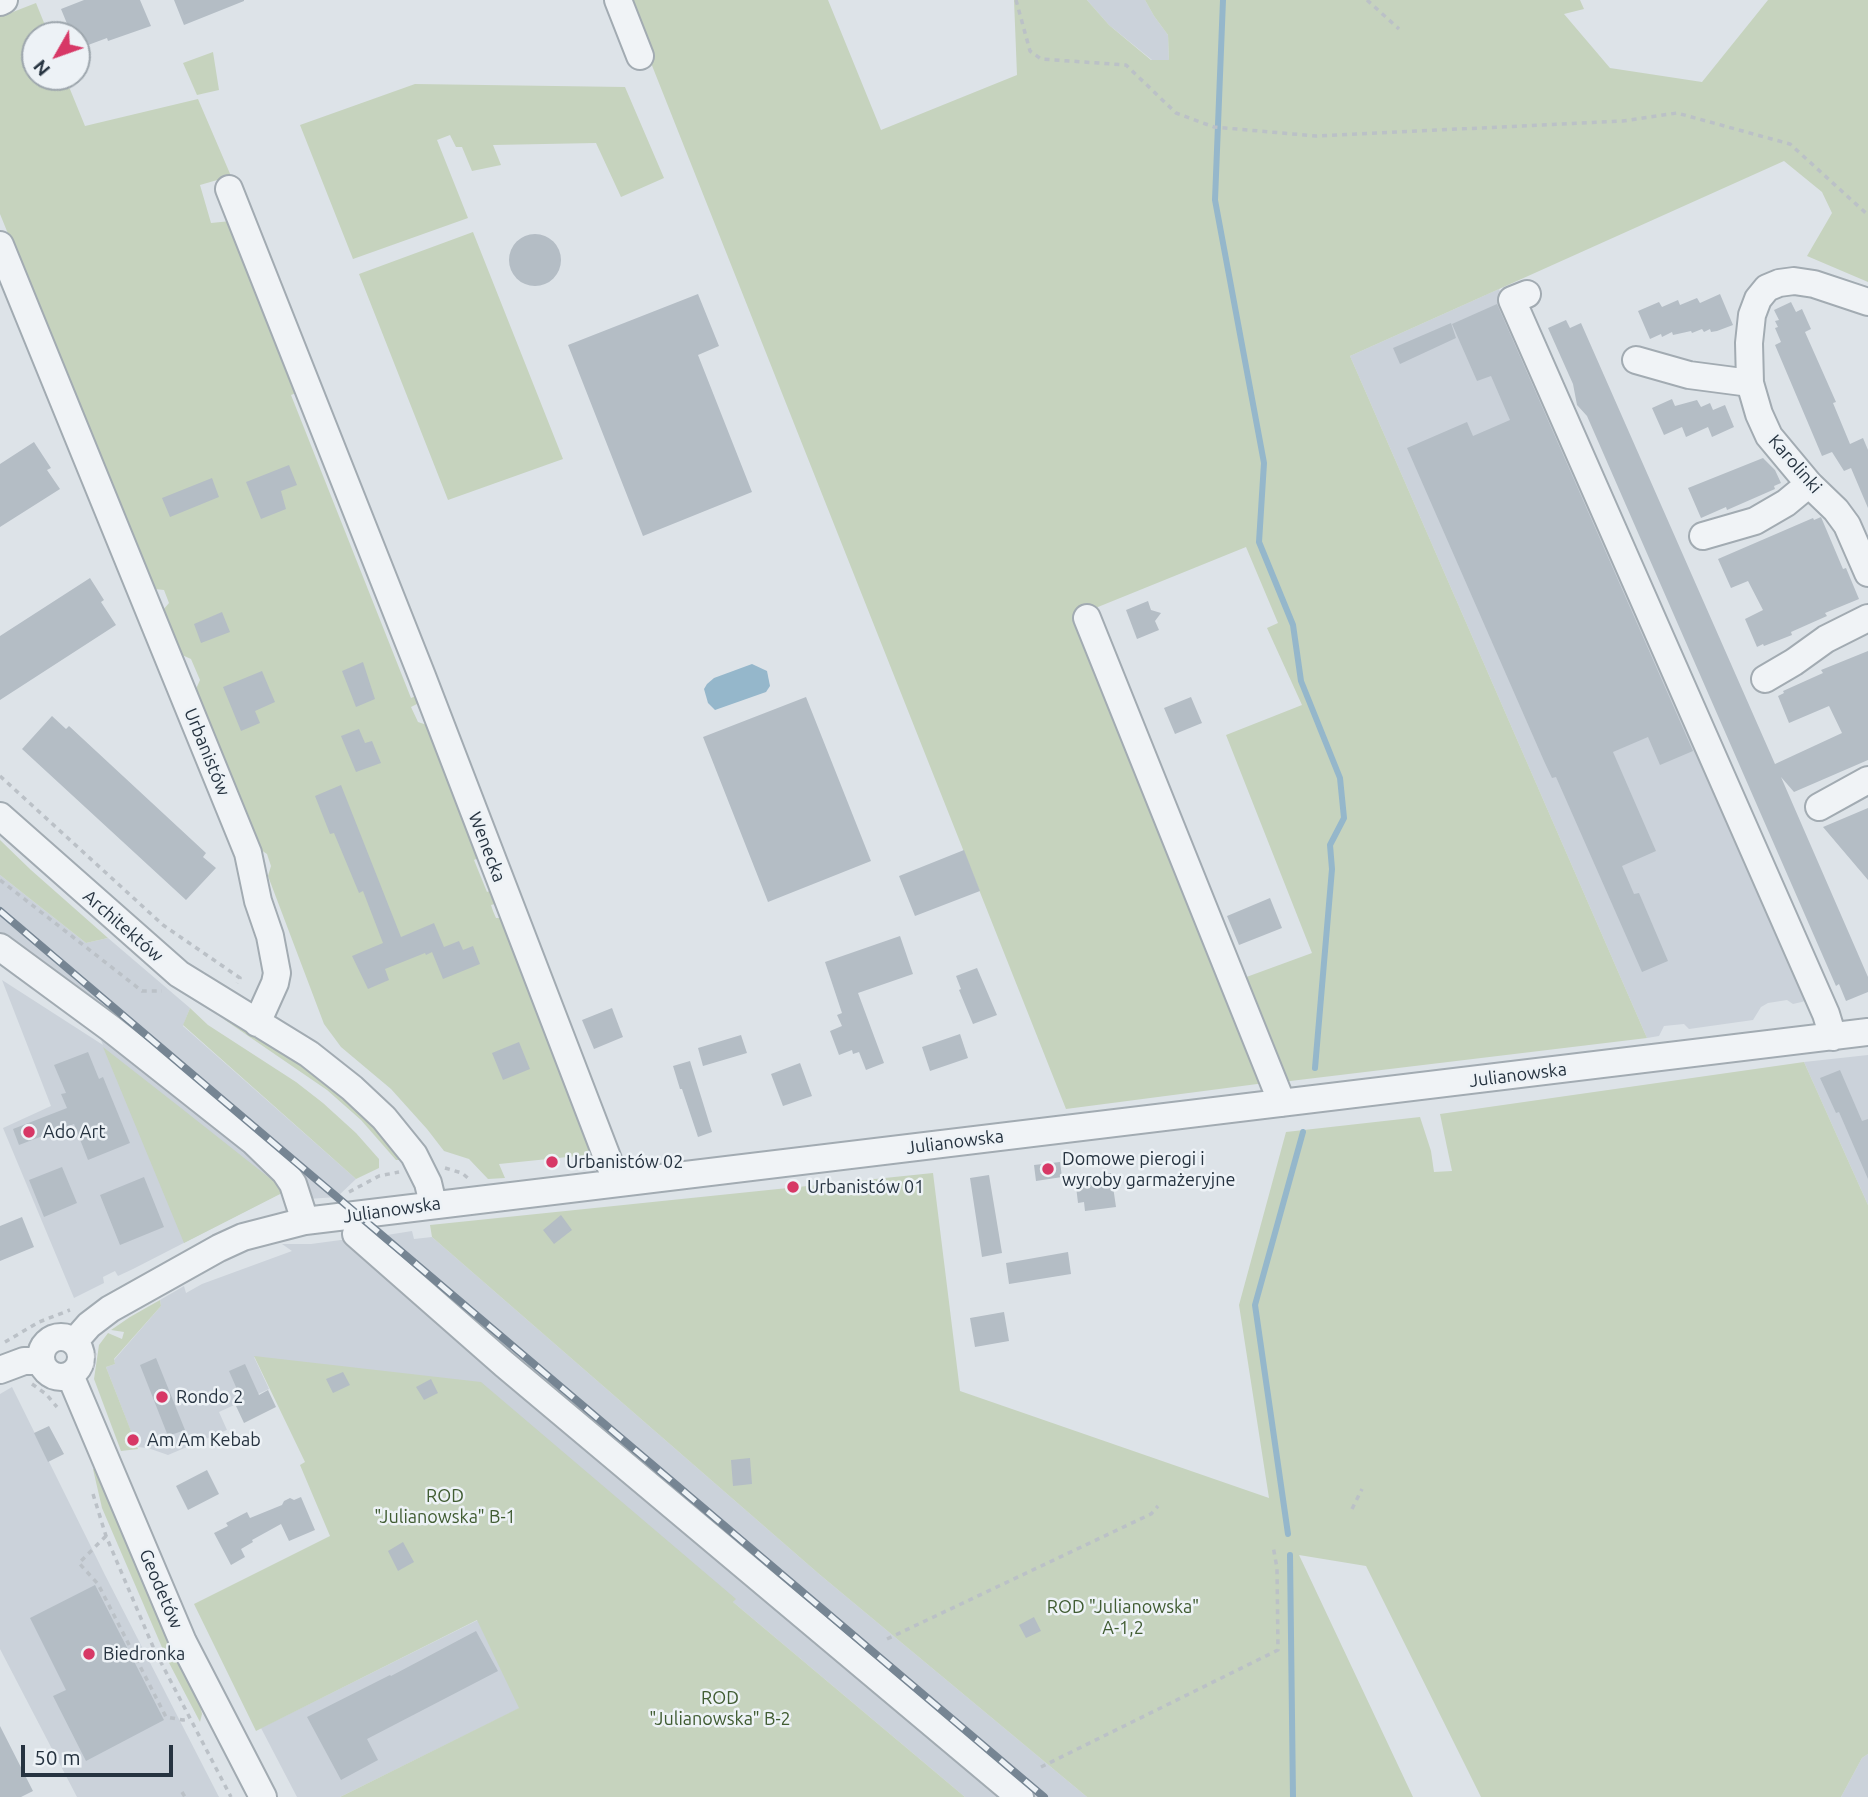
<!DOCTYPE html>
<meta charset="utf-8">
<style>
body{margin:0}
#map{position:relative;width:1868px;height:1797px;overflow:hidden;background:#dde3e8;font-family:Ubuntu,sans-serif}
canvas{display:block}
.north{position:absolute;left:21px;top:21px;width:70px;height:70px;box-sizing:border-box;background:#edf2f6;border:2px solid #9da6ad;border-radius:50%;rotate:230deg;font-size:19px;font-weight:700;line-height:28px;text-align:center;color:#263340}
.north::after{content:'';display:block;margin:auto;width:24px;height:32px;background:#d73866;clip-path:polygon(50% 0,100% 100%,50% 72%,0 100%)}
.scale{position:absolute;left:21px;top:1745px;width:152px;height:32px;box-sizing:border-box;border:4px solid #263340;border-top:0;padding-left:9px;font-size:21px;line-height:24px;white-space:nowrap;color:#263340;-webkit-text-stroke:5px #edf2f6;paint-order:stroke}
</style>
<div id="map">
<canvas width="1868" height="1797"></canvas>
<div class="north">N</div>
<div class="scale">50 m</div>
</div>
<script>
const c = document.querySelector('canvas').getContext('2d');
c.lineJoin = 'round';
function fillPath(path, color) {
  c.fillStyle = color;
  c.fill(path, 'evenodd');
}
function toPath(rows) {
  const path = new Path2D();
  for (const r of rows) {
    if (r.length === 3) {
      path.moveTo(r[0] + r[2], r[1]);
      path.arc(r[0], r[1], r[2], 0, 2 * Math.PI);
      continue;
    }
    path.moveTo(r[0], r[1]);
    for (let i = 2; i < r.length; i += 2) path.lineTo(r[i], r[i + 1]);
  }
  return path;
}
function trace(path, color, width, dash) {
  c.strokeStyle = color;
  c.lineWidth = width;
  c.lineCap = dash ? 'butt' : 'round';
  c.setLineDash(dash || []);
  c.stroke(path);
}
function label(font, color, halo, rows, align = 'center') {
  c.font = font + ' Ubuntu,sans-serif';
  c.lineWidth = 5;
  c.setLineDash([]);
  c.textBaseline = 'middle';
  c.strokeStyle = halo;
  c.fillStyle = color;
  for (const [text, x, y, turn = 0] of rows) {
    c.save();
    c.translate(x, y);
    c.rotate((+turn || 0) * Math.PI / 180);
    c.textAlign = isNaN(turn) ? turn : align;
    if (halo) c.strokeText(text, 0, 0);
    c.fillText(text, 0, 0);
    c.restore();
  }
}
const built = toPath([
 [1087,0,1145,0,1154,16,1168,35,1169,60,1152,60,1109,25],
 [1499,289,1810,1000,1793,1004,1787,1000,1768,1003,1761,1007,1753,1020,1689,1029,1684,1024,1664,1026,1659,1036,1647,1038,1350,356],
 [0,875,86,943,108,938,190,1008,183,1026,356,1179,337,1197,293,1200,285,1191,133,1269,118,1276,115,1271,103,1277,104,1283,74,1298,3,1128,51,1106,2,980,103,1045,101,1040,51,988,0,952],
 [1868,1055,1868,1205,1804,1062],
 [412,1231,414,1239,432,1237,819,1574,1087,1797,965,1797,733,1602,735,1599,254,1357,269,1389,219,1412,227,1430,168,1455,148,1448,137,1447,106,1367,115,1364,114,1360,161,1306,160,1300,184,1286,186,1293,202,1284,292,1251,282,1244,311,1244,378,1235,384,1238,387,1235],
 [12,1387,105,1575,219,1797,77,1797,0,1649,0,1394],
 [478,1620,520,1708,340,1797,297,1797,261,1728],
 [1868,1754,1868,1797,1841,1797,1862,1758]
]);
const green = toPath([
 [626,0,828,0,881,130,1017,75,1014,0,1087,0,1109,25,1151,60,1169,60,1168,35,1154,16,1145,0,1580,0,1584,9,1564,14,1610,68,1702,82,1768,0,1868,0,1868,282,1807,256,1832,213,1822,192,1784,161,1350,356,1647,1038,1282,1082,1241,979,1312,953,1226,735,1302,705,1267,628,1278,623,1246,547,1093,609,1265,1083,1066,1109],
 [36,3,49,35,35,35,35,77,65,77,85,126,198,99,231,176,200,185,211,223,231,221,304,390,291,395,411,698,416,696,419,703,411,707,418,722,427,725,480,857,474,860,487,892,492,890,498,903,491,905,493,911,496,918,503,918,597,1154,499,1164,505,1178,488,1179,469,1159,444,1151,427,1129,391,1089,341,1047,324,1024,268,876,271,866,267,854,258,848,220,755,221,751,196,689,200,680,191,659,182,655,163,610,169,603,164,590,155,589,118,497,113,492,0,214,0,17],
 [213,52,219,90,197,95,183,63],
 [415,84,625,87,664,178,621,197,596,143,493,145,501,165,472,171,462,147,456,147,450,135,437,140,468,218,353,259,300,125],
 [473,232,563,459,448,500,359,274],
 [0,840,31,870,108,938,86,943,0,875],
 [190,1008,208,1025,296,1082,323,1103,356,1133,379,1159,379,1168,356,1179,183,1025],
 [222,1018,276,1047,318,1076,360,1112,403,1160,396,1160,361,1120,327,1090],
 [103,1047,181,1108,286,1191,184,1243],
 [1804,1062,1868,1205,1868,1754,1862,1758,1841,1797,1481,1797,1366,1566,1299,1555,1413,1797,1087,1797,819,1574,432,1237,430,1225,933,1173,960,1391,1269,1498,1239,1305,1286,1132,1420,1117,1431,1151,1434,1172,1452,1171,1440,1114],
 [160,1300,161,1306,114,1359,115,1364,106,1367,138,1449,121,1451,94,1379,99,1345,108,1333,122,1339,124,1332,111,1330,130,1317],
 [254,1356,481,1382,736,1599,733,1602,965,1797,340,1797,519,1708,477,1620,256,1731,194,1604,330,1536,300,1465,305,1462],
 [96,1468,202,1704,200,1705,202,1714,200,1722,167,1659,102,1508,93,1469]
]);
const water = toPath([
 [752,664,767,671,770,686,766,692,715,710,708,703,704,689,707,684,714,678]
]);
const stream = toPath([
 [1223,0,1215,200,1264,463,1259,542,1293,625,1301,681,1340,778,1344,818,1330,845,1332,869,1315,1068],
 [1288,1534,1255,1305,1303,1132],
 [1290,1555,1293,1797]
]);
const building = toPath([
 [84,0,140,0,151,26,108,41,107,38,80,48,77,35,75,35,70,24,68,26,61,9],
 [174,0,244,0,244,1,184,25],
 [535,260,26],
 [698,294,719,346,698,355,752,492,643,536,568,345],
 [1720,294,1733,325,1717,331,1711,332,1710,329,1704,332,1702,329,1692,333,1691,331,1673,335,1672,332,1662,337,1661,334,1650,339,1638,311,1659,302,1662,307,1678,300,1680,305,1697,298,1700,303],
 [1791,302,1796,312,1802,309,1811,329,1805,332,1836,402,1833,403,1850,444,1863,438,1868,450,1868,508,1851,468,1844,471,1832,452,1822,456,1775,345,1781,342,1775,328,1778,327,1775,321,1779,320,1774,310],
 [1497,304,1693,751,1660,765,1648,737,1613,752,1656,851,1622,866,1634,894,1639,893,1668,961,1642,972,1556,777,1552,778,1544,761,1407,448,1467,422,1473,436,1510,420,1491,376,1477,381,1452,324],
 [1566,320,1570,328,1581,323,1775,764,1842,733,1829,706,1789,723,1778,696,1784,693,1783,691,1823,673,1821,670,1868,651,1868,760,1794,792,1781,777,1868,977,1868,992,1846,1001,1839,984,1836,986,1587,416,1577,405,1573,384,1548,328],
 [1451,323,1456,338,1400,364,1393,348],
 [1672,399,1675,406,1697,400,1701,407,1710,403,1713,410,1725,405,1734,427,1712,437,1708,427,1686,437,1682,427,1664,435,1652,408],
 [34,442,51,468,47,470,60,489,0,527,0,464],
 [1763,458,1775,470,1781,483,1774,486,1775,489,1727,510,1726,507,1701,518,1688,488],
 [289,465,297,485,281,491,286,509,261,519,246,482],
 [212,478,219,497,170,517,162,498],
 [1821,517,1843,569,1846,568,1859,599,1825,613,1827,616,1791,632,1792,635,1764,646,1763,644,1757,647,1745,619,1763,610,1748,581,1731,588,1718,559,1813,518,1814,520],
 [90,578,104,600,101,602,116,625,0,700,0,636],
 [1148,601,1151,610,1161,613,1155,621,1159,630,1137,639,1126,610],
 [222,612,230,632,201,643,194,624],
 [363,662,375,699,356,707,342,671],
 [262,671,275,702,255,711,260,723,241,731,223,687],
 [806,697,871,861,768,902,703,737],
 [1191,697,1202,723,1175,734,1164,708],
 [52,716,66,729,69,726,206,853,203,857,216,868,186,900,22,749],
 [359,729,365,743,372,741,381,763,356,772,341,736],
 [341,785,401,937,434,923,444,947,459,941,463,950,473,946,480,964,443,979,432,952,426,955,425,953,385,969,389,980,368,989,352,956,383,943,363,891,359,893,334,833,330,834,315,796],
 [1868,808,1868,880,1823,827],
 [964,850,980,891,915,916,899,876],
 [1270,898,1282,928,1239,945,1227,916],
 [900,936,913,974,858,993,884,1063,866,1070,859,1052,853,1054,852,1050,839,1055,830,1031,842,1026,837,1015,842,1013,825,962],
 [977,968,997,1015,973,1024,959,990,961,989,956,976],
 [612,1008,623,1037,594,1049,582,1020],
 [960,1034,968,1058,930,1071,922,1047],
 [741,1035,747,1053,703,1066,698,1048],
 [519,1042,530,1069,503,1080,492,1053],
 [88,1052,99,1079,103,1077,130,1143,88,1160,74,1124,19,1145,13,1129,67,1108,61,1094,66,1093,54,1065],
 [690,1061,712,1132,698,1137,682,1089,680,1089,673,1066],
 [800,1063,812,1096,783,1106,771,1074],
 [1840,1070,1862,1121,1868,1119,1868,1179,1839,1112,1836,1113,1820,1078],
 [1060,1162,1062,1177,1036,1181,1034,1165],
 [62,1167,77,1203,44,1217,29,1180],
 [1111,1173,1116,1207,1085,1211,1084,1202,1078,1203,1075,1178],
 [989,1175,1002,1253,982,1257,970,1178],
 [144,1177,164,1227,120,1245,100,1195],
 [561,1215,572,1230,554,1244,543,1230],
 [22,1217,34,1247,0,1261,0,1226],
 [1068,1252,1071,1274,1009,1284,1006,1263],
 [1004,1312,1009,1341,975,1347,970,1318],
 [156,1358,185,1430,168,1436,140,1365],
 [245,1364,259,1395,268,1390,276,1407,244,1423,236,1406,243,1403,229,1371],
 [343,1372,350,1385,333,1393,326,1379],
 [431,1379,438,1393,424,1400,416,1387],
 [49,1426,64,1454,48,1462,34,1433],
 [750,1458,752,1484,733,1486,731,1460],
 [207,1470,219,1494,188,1510,176,1486],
 [301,1497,315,1530,289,1541,281,1524,252,1540,253,1542,241,1549,245,1557,231,1565,214,1533,228,1526,226,1523,247,1512,250,1518,282,1505,284,1501,290,1498,294,1500],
 [403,1542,414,1562,398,1571,388,1551],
 [95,1585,164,1720,86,1761,53,1696,66,1690,30,1618],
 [1034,1617,1041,1631,1026,1638,1019,1625],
 [476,1631,498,1671,367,1739,378,1760,341,1780,307,1717,390,1675,391,1676],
 [0,1726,33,1791,21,1797,0,1797]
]);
const path = toPath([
 [1016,0,1030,51,1041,59,1126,65,1176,113,1214,127,1316,136,1623,121,1677,113,1790,144,1868,215],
 [1367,0,1399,29],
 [0,776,163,925,240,978,237,983],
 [0,880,142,991,162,991],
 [445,1168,462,1173,469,1179],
 [349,1192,379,1176,399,1172],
 [5,1342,39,1322,70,1310],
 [92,1368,95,1352],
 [32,1384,46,1394,57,1407],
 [93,1494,106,1536,154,1649,231,1797],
 [1352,1509,1362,1489],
 [106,1536,79,1563,98,1584,166,1717,183,1720,189,1719],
 [887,1639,1151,1514,1158,1506],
 [1041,1767,1278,1650,1277,1568,1273,1546],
 [182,1792,185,1797]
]);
const minor = toPath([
 [618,0,640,56],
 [0,2,4,0],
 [229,189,422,676,617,1183],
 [0,245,248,853,258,901,270,936,277,973,275,983,257,1023],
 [1527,294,1512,300,1826,1014,1833,1037],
 [1868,302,1814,284,1794,281,1779,283,1767,288,1758,299,1752,315,1749,343,1750,383,1759,414,1769,436,1809,484,1836,510,1847,525,1868,573],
 [1636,360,1689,375,1750,383],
 [1703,536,1755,521,1786,503,1809,484],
 [1087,618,1282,1103],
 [1765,679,1794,662,1826,639,1868,618],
 [1819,807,1868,780],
 [0,816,179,974,309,1054,352,1088,384,1118,414,1155,428,1183,433,1204],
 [0,947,110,1028,253,1141,285,1172,293,1184,305,1221],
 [356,1234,504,1364,1020,1797],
 [61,1357,20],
 [74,1342,89,1325,110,1309,219,1248,243,1237,305,1221,1868,1032],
 [0,1370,24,1361,41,1361],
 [70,1375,183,1642,263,1797]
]);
const rail = toPath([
 [0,911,1044,1797]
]);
const markers = [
 [29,1132,7,"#d73866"],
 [552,1162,7,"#d73866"],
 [1048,1169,7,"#d73866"],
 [793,1187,7,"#d73866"],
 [162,1397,7,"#d73866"],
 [133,1440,7,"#d73866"],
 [89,1654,7,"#d73866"]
];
const streetNames = [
 ["Karolinki",1795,464,49],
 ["Urbanistów",207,752,68],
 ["Wenecka",487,847,69],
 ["Architektów",123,926,41],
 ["Julianowska",1518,1075,-7],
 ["Julianowska",955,1142,-7],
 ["Julianowska",392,1210,-8],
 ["Geodetów",161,1589,67]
];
const poiNames = [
 ["Ado Art",43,1132],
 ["Domowe pierogi i",1062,1159],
 ["wyroby garmażeryjne",1062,1180],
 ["Urbanistów 02",566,1162],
 ["Urbanistów 01",807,1187],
 ["Rondo 2",176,1397],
 ["Am Am Kebab",147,1440],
 ["Biedronka",103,1654]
];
const parkNames = [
 ["ROD",445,1496],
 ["\"Julianowska\" B-1",445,1517],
 ["ROD \"Julianowska\"",1123,1607],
 ["A-1,2",1123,1628],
 ["ROD",720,1698],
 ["\"Julianowska\" B-2",720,1719]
];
fillPath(built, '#cbd2da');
fillPath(green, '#c6d3be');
fillPath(water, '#95b7cb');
trace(stream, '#95b7cb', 6);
fillPath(building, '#b4bdc5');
trace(minor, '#a2abb2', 30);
trace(path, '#bbc1c7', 3.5, [5, 5]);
trace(minor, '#f0f3f6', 26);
trace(rail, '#768593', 8);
trace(rail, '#edf2f6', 5, [16]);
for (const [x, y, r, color] of markers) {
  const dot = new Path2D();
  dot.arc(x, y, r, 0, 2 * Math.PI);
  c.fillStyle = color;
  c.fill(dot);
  trace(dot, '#edf2f6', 2.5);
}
label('18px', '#263340', '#edf2f6', streetNames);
label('18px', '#263340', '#edf2f6', poiNames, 'left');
label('18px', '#405c32', '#edf2f6', parkNames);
</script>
